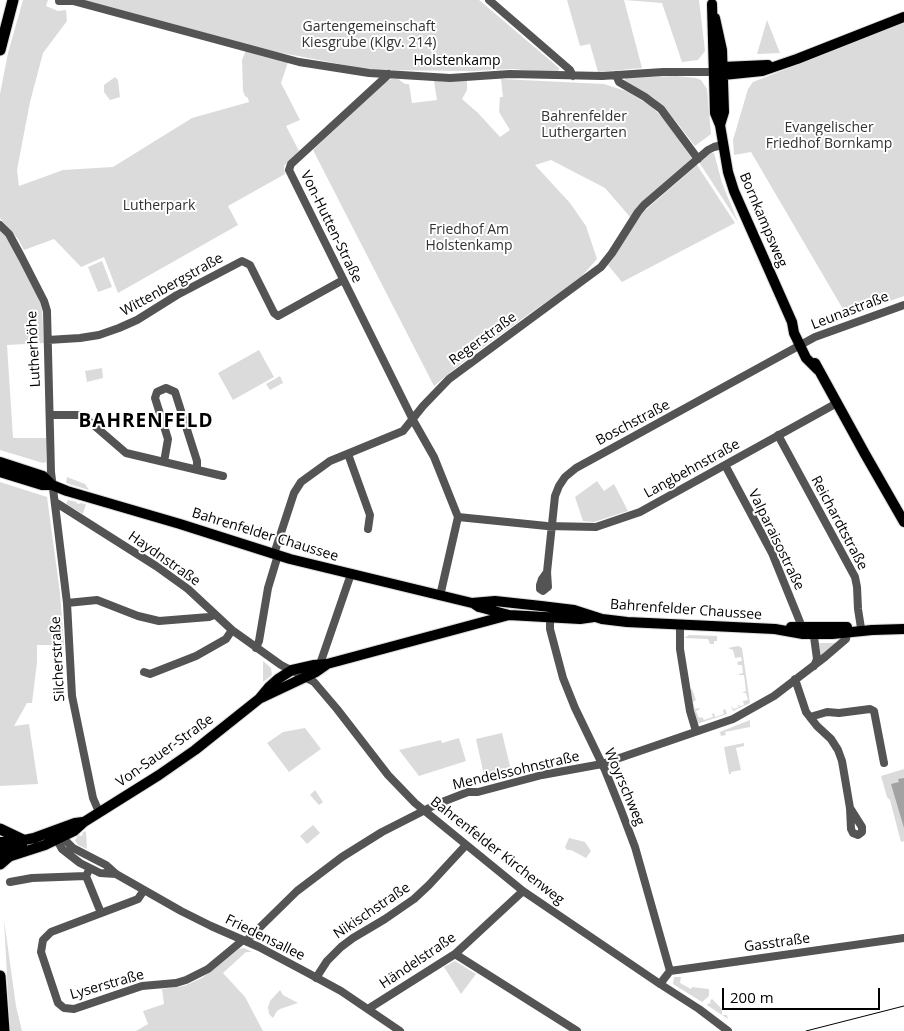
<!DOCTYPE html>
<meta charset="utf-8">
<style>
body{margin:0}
#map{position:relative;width:904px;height:1031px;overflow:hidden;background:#fff;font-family:"Open Sans",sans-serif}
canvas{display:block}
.scale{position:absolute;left:722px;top:988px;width:158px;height:22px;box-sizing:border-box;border:2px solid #000;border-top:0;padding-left:6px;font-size:15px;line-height:18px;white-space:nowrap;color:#000;-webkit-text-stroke:4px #fff;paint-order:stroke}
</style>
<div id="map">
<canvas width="904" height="1031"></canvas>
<div class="scale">200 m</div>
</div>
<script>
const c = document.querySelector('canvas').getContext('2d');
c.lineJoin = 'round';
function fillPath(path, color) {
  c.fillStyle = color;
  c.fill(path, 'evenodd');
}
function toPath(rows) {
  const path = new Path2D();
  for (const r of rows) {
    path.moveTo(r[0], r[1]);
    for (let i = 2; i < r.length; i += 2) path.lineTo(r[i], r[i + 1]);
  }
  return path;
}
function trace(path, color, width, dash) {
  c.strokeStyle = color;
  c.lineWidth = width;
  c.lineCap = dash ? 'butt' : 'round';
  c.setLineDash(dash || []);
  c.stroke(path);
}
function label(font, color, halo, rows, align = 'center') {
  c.font = font + ' "Open Sans",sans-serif';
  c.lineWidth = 4;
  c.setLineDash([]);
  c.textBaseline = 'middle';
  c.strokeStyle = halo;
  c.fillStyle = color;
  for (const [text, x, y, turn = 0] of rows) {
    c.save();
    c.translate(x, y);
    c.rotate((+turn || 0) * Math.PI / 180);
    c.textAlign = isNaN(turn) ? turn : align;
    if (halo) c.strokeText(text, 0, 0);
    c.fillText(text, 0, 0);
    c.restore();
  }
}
const green = toPath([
 [23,0,48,0,46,6,58,11,66,10,67,21,43,53,30,102,17,170,19,186,63,170,113,167,192,118,249,102,248,98,245,96,243,91,242,60,246,50,288,62,281,83,300,120,286,126,299,151,284,166,285,174,228,206,238,225,118,293,104,257,81,267,54,239,24,250,18,239,0,218,0,94,8,53],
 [82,0,479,0,559,68,558,73,513,69,473,71,370,70,272,51],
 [567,0,699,0,705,51,698,60,682,62,662,3,624,0,642,68,598,72,590,44,580,46],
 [767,20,780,53,757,54],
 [904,23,904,296,847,316,751,152,734,155,733,140,748,89,753,82],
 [676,76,696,78,701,80,707,89,711,134,695,146,667,110,654,98,624,81,626,78],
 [115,77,118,80,120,97,110,100,104,92,104,85],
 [392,79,398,79,405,84,409,84,412,103,437,100,434,81,467,81,467,90,462,99,478,113,500,137,510,130,499,112,500,97,503,97,501,79,604,84,626,91,651,106,666,121,693,160,630,217,605,188,551,160,535,165,570,203,586,226,597,259,581,277,469,357,434,386,313,150,386,81],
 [711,153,714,153,722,183,738,222,699,162],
 [697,165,735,223,622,282,608,265,641,214],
 [0,230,9,240,39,299,42,310,44,343,7,345,13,438,46,438,46,462,43,463,0,450],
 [102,261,112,287,98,292,88,267],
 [259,350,274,377,233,400,218,373],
 [102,368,103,378,87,382,85,371],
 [280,376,283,383,270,390,266,384],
 [67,477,85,484,89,490,66,483],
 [597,481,604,491,614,484,628,511,594,522,583,521,575,497],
 [0,482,47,497,60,593,64,645,37,645,37,662,32,703,27,703,14,726,29,724,38,784,0,786],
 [68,500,77,502,76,503,79,504,80,503,86,504,83,514,66,504],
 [689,635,717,636,717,641,714,641,714,644,710,644,708,639,684,638],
 [819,643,838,643,821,658],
 [738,646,742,648,750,703,733,711,731,706,734,709,739,707,737,704,740,706,744,705,743,701,748,700,746,693,742,693,746,691,744,675,739,675,739,674,743,673,742,665,738,665,737,662,742,661,741,657,735,658,733,650,728,648],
 [263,661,271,668,272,675,263,682],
 [692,689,696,700,693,702,695,709,699,708,700,709,696,711,699,718,702,717,704,720,713,717,712,714,714,713,715,717,724,714,723,710,725,709,727,714,697,724,690,690],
 [750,720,750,727,725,732,726,735,721,736,720,732],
 [305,728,321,749,289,772,267,743,283,732],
 [502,733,512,774,485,780,476,739],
 [459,738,466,761,419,776,399,750,441,740,442,743],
 [744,743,744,746,736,748,741,770,731,772,731,774,729,774,724,747],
 [904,769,904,841,901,842,890,800,887,797,881,776],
 [315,790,323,802,319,805,310,795],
 [313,825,320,833,307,844,300,836],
 [86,831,87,849,78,845,75,840,79,834,80,836,83,835,82,833],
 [569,838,585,842,591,851,586,858,571,850,567,850,565,847],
 [4,920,16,1006,22,1031,10,1031],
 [244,948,252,952,246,952,223,973,245,997,263,1031,136,1031,148,1024,143,1011,164,1004,162,989,184,986,202,978,239,949],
 [455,961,476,974,461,994,444,967],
 [674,977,681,977,680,983,691,989,692,987,709,989,709,996,702,1002,673,984],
 [280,990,283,995,298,1003,280,1009,277,1011,273,1018,269,1014,268,1007,270,1001],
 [712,999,722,1009,722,1015,727,1015,728,1019,707,1005,709,1003,711,1004,710,1001]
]);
const water = toPath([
 [904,778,904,828,891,784,899,782,898,779]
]);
const minor = toPath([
 [489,0,570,70,573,76],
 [59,1,73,1,299,62,369,73,450,78,510,74,602,76,663,72,714,72],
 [389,74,291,164,289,170,413,420,434,457,458,517,547,526,596,527,640,512,837,403],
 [616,75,619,82,645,97,661,109,698,159],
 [0,225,9,234,22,258,44,301,47,311,51,472,67,603,72,696,93,798,99,812],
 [48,340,80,338,99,335,119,328,137,320,177,295,242,261,250,265,274,313,278,316,343,280],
 [50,415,82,415,126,453,223,476],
 [778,435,855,577,857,587,858,609,861,628],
 [348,454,370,515,368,529],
 [164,462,168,439,155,398,157,392,166,388,175,392,197,461,197,470],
 [725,465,772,553,800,622,800,627],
 [55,502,156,566,188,589,232,630,281,665,314,682,337,709,388,775,415,803,523,891,660,984,699,1009,728,1031],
 [274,554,294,493,301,482,330,461,403,431,423,406,449,379,601,267,612,253,638,212,644,205,708,150,714,147,722,145],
 [547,572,542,579,540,585,540,589,543,591,548,587,547,572,555,496,559,486,565,477,576,468,815,337,904,305],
 [440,596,458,517],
 [67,603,97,600,138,616,159,621,209,617,214,615],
 [550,616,550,629,563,678,575,708,605,770,621,810,635,847,670,971],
 [680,626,680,649,690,711,696,731],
 [256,648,259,641,268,588,278,555],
 [320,664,351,574],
 [814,666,817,659,814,637,817,630],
 [144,672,150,674,196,656,226,639,232,630],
 [795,679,806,712,817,726,831,739,838,750,842,761,850,808,851,829,853,833,858,835,862,832,862,827,850,808],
 [810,717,827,712,839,713,870,709,874,711,884,763],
 [59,834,73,848,106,865,116,874,181,911,211,926,259,947,306,972,341,991,400,1031],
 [56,836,57,840,62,849,80,863,100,873,116,874],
 [88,872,86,876,101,913],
 [10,882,32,878,86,876],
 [144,890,138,899,133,901,51,932,43,940,41,952,58,1003,64,1008,74,1009,142,986,176,983,186,980,208,969,243,940],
 [246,941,297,891,342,857,382,832,437,804,468,792,478,792,542,775,602,764,733,719,774,696,825,657,846,639,847,633,844,629],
 [455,954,577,1031],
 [316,978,327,961,341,947,353,938,385,919,414,899,429,885,466,845],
 [660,984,670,971,904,938],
 [368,1009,455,954,523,891]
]);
const major = toPath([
 [712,4,715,113,720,125,728,172,734,191,792,322,794,333,806,358,818,370],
 [715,18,722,50,724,112,720,125],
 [718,69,723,67,768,65],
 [714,72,723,75,762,71,797,59,904,17],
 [815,363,865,454,904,522],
 [0,462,43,476,52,485,67,491,180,524,290,559,472,603,495,601,541,606,574,610,602,619,627,622,775,629,803,634,832,634,872,630,904,629],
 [0,472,42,485,52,485],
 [473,603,479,607,509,615,580,619,594,617],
 [791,627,847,627],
 [261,698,316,672,326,665],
 [0,842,15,842,34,838,75,823,83,822],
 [0,850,22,846],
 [2,857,8,857,45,845,74,831,84,822,159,775,195,750,259,699,269,687,278,679,292,670,314,665,327,664,509,615]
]);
const highway = toPath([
 [0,50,13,0],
 [0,829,23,840],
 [0,864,8,857],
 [0,976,4,1031]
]);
const tram = toPath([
 [806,1031,904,1006]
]);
const parkNames = [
 ["Gartengemeinschaft",369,27],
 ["Kiesgrube (Klgv. 214)",369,43],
 ["Bahrenfelder",584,117],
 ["Luthergarten",584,133],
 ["Evangelischer",829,128],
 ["Friedhof Bornkamp",829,144],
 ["Lutherpark",159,206],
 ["Friedhof Am",469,230],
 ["Holstenkamp",469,246]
];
const streetNames = [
 ["Holstenkamp",457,61],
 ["Bornkampsweg",763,220,67],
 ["Von-Hutten-Straße",331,227,64],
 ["Wittenbergstraße",172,285,-29],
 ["Leunastraße",850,311,-21],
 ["Regerstraße",483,339,-36],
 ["Lutherhöhe",34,349,-93],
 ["Boschstraße",633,423,-28],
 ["Langbehnstraße",692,469,-29],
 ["Reichardtstraße",839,523,62],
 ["Bahrenfelder Chaussee",265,535,17],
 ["Valparaisostraße",776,540,64],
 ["Haydnstraße",164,559,35],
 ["Bahrenfelder Chaussee",686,610,4],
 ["Silcherstraße",58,659,-93],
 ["Von-Sauer-Straße",165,751,-35],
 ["Mendelssohnstraße",516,771,-13],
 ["Woyrschweg",624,787,67],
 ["Bahrenfelder Kirchenweg",497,851,38],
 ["Nikischstraße",372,911,-34],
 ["Friedensallee",265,938,26],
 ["Gasstraße",777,943,-8],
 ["Händelstraße",418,961,-34],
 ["Lyserstraße",107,985,-16]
];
const districtNames = [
 ["BAHRENFELD",146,422]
];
fillPath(green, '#dbdbdb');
fillPath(water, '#a2a2a2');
trace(major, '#dbdbdb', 12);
trace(highway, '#dbdbdb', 13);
trace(minor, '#545454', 8);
trace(major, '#000', 10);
trace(highway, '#000', 11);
trace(tram, '#000', 1);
label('14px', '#323232', '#fff', parkNames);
label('14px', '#000', '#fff', streetNames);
c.letterSpacing = '1px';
label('bold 19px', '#000', '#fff', districtNames);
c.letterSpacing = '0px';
</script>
